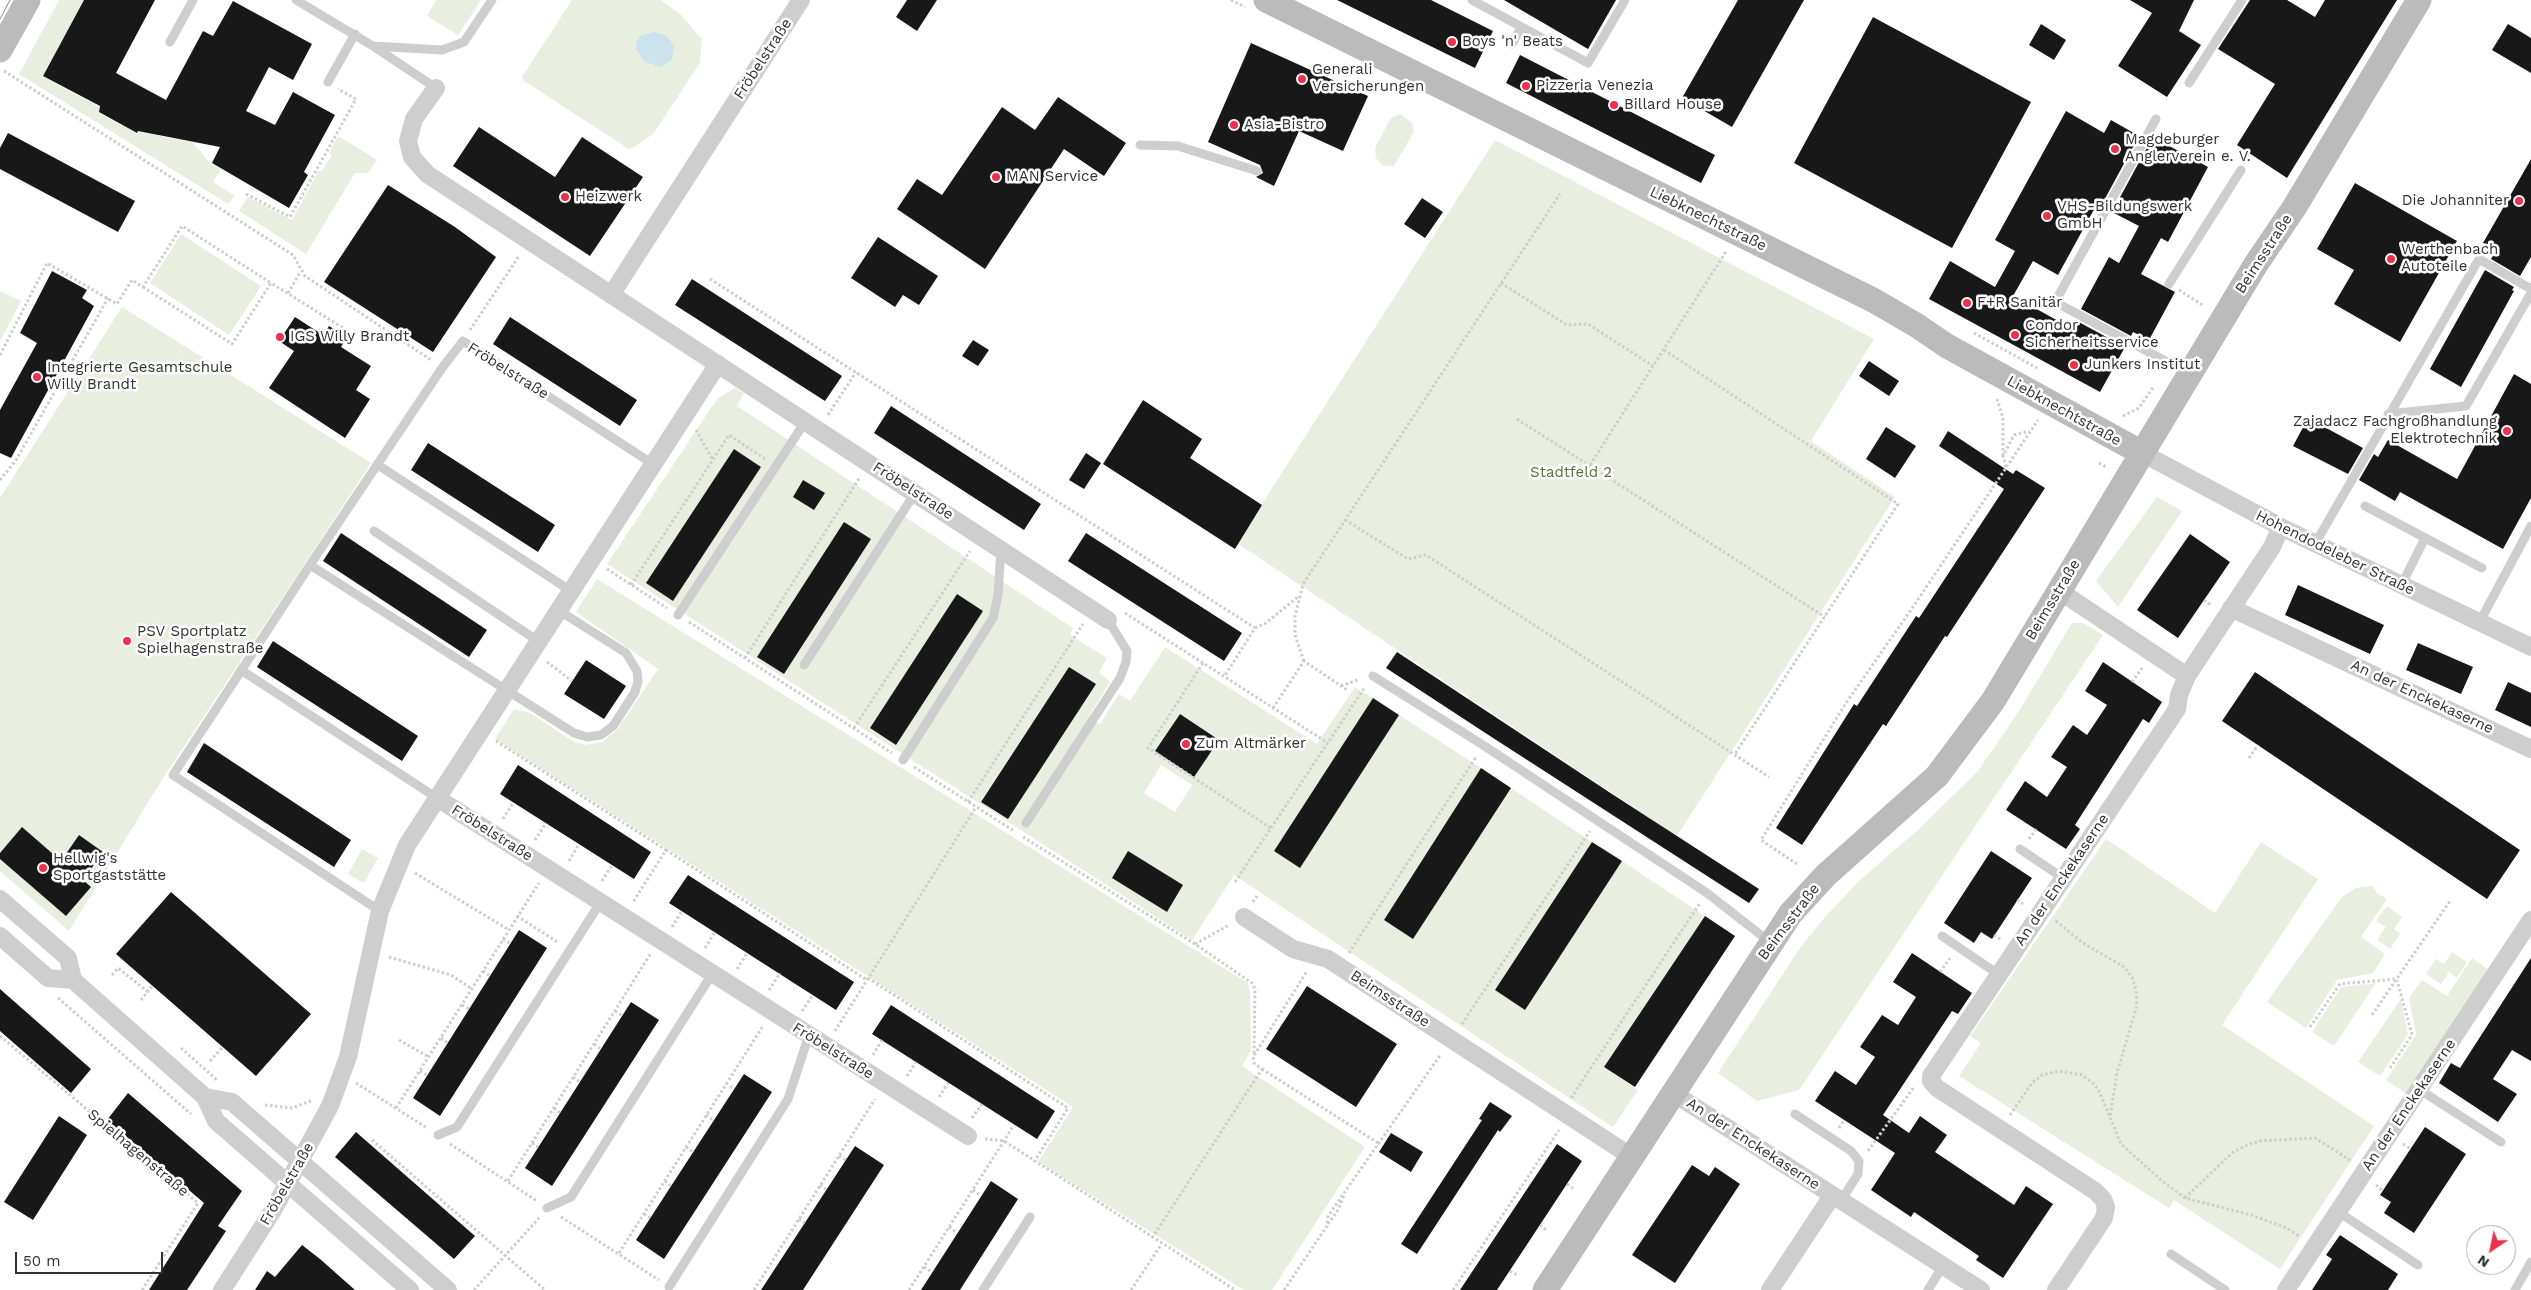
<!DOCTYPE html>
<meta charset="utf-8">
<style>
body{margin:0}
#map{position:relative;width:2531px;height:1290px;overflow:hidden;background:#fff;font-family:"Work Sans",sans-serif}
canvas{display:block}
.north{position:absolute;left:2466px;top:1225px;width:50px;height:50px;box-sizing:border-box;background:#fff;border:1px solid #adadad;border-radius:50%;rotate:214deg;font-size:14px;font-weight:700;line-height:20px;text-align:center;color:#313131}
.north::after{content:'';display:block;margin:auto;width:18px;height:22px;background:#eb314b;clip-path:polygon(50% 0,100% 100%,50% 72%,0 100%)}
.scale{position:absolute;left:15px;top:1252px;width:148px;height:22px;box-sizing:border-box;border:2px solid #313131;border-top:0;padding-left:6px;font-size:15px;line-height:18px;white-space:nowrap;color:#313131;-webkit-text-stroke:4px #fff;paint-order:stroke}
</style>
<div id="map">
<canvas width="2531" height="1290"></canvas>
<div class="north">N</div>
<div class="scale">50 m</div>
</div>
<script>
const c = document.querySelector('canvas').getContext('2d');
c.lineJoin = 'round';
function fillPath(path, color) {
  c.fillStyle = color;
  c.fill(path, 'evenodd');
}
function toPath(rows) {
  const path = new Path2D();
  for (const r of rows) {
    path.moveTo(r[0], r[1]);
    for (let i = 2; i < r.length; i += 2) path.lineTo(r[i], r[i + 1]);
  }
  return path;
}
function trace(path, color, width, dash) {
  c.strokeStyle = color;
  c.lineWidth = width;
  c.lineCap = dash ? 'butt' : 'round';
  c.setLineDash(dash || []);
  c.stroke(path);
}
function label(font, color, halo, rows, align = 'center') {
  c.font = font + ' "Work Sans",sans-serif';
  c.lineWidth = 5;
  c.setLineDash([]);
  c.textBaseline = 'middle';
  c.strokeStyle = halo;
  c.fillStyle = color;
  for (const [text, x, y, turn = 0] of rows) {
    c.save();
    c.translate(x, y);
    c.rotate((+turn || 0) * Math.PI / 180);
    c.textAlign = isNaN(turn) ? turn : align;
    if (halo) c.strokeText(text, 0, 0);
    c.fillText(text, 0, 0);
    c.restore();
  }
}
const green = toPath([
 [59,0,84,0,42,76,99,107,99,113,137,134,146,117,161,125,159,136,192,142,211,164,221,169,213,182,235,196,228,204,19,74],
 [436,0,481,0,458,35,427,16],
 [572,0,661,0,681,15,702,39,700,63,653,134,634,147,629,149,524,81,522,77],
 [1400,114,1412,123,1414,132,1394,166,1384,166,1376,158,1375,148,1391,118],
 [340,137,377,160,368,173,355,173,306,254,239,211,248,197,292,220,319,170,322,171,332,155,329,153,337,138],
 [1495,140,1874,339,1811,441,1895,497,1677,836,1237,543],
 [181,234,261,286,229,335,150,283],
 [0,291,21,301,0,341],
 [122,307,371,463,160,783,69,931,0,871,0,498],
 [735,388,744,393,737,406,1073,628,1070,635,1107,658,1099,672,1110,682,1089,716,1100,724,1119,694,1130,701,1165,647,1317,744,1355,687,1373,698,1274,851,1300,867,1399,715,1481,768,1384,920,1413,938,1511,788,1592,842,1495,990,1524,1009,1622,861,1705,916,1604,1067,1638,1090,1613,1127,1234,875,1192,940,607,564,717,399],
 [734,449,761,467,673,601,647,583],
 [845,522,871,539,784,674,758,656],
 [957,594,982,611,896,745,870,728],
 [1069,667,1096,684,981,801],
 [1179,715,1219,740,1194,777,1155,751],
 [1161,765,1192,785,1175,812,1144,793],
 [1128,852,1183,886,1167,912,1112,878],
 [2157,497,2182,511,2118,607,2096,581],
 [597,579,1248,983,1250,993,1251,1051,1242,1066,1365,1147,1272,1290,1244,1290,1038,1162,1073,1107,495,739,514,709,530,713,574,742,586,745,602,742,617,730,658,669,576,612],
 [2072,623,2083,623,2103,635,1799,1090,1757,1101,1718,1073,1800,948,1824,918,1858,882,1920,828,1978,771,2019,711],
 [2106,839,2215,913,2261,842,2318,879,2222,1025,2374,1126,2280,1269,2174,1200,2169,1208,1959,1076,1981,1043,1970,1036],
 [362,849,378,858,364,883,348,874],
 [2372,886,2378,894,2387,899,2361,937,2385,954,2373,973,2337,980,2306,1028,2267,1002,2342,897,2356,888],
 [2387,906,2402,917,2394,929,2400,934,2390,949,2377,940,2386,927,2376,921],
 [2452,952,2467,962,2457,978,2449,972,2441,984,2426,974,2436,959,2444,964],
 [2472,958,2489,970,2407,1094,2386,1080,2416,1035,2409,998,2422,980,2447,996],
 [2376,983,2334,1046,2312,1032,2341,987],
 [2401,999,2408,1034,2380,1076,2358,1062]
]);
const water = toPath([
 [655,32,667,36,674,46,672,59,661,67,645,62,636,49,636,42,640,36]
]);
const building = toPath([
 [84,0,155,0,116,73,166,100,203,31,213,36,233,1,312,44,293,80,269,67,246,111,275,125,293,92,335,115,304,172,308,175,289,208,212,163,220,147,138,131,137,133,99,112,100,106,43,76],
 [907,0,937,0,917,31,896,17],
 [1337,0,1431,0,1493,31,1475,68],
 [1504,0,1616,0,1588,49],
 [1738,0,1804,0,1732,127,1682,98],
 [2130,0,2194,0,2179,31,2201,45,2167,97,2118,66,2152,13],
 [2250,0,2287,0,2315,17,2325,0,2397,0,2287,178,2237,145,2275,84,2218,49],
 [1873,17,2031,102,1952,248,1794,163],
 [2041,24,2066,40,2054,60,2029,45],
 [2508,24,2531,38,2531,73,2492,50],
 [1251,43,1368,96,1343,151,1299,131,1274,186,1256,177,1263,173,1260,165,1208,142],
 [1520,55,1715,155,1701,183,1506,83],
 [1058,97,1126,143,1104,176,1064,149,985,269,897,209,917,179,942,195,1002,107,1035,130],
 [2066,111,2104,133,2111,120,2139,136,2101,206,2097,204,2058,275,2033,261,2013,296,2071,328,2075,320,2125,347,2100,392,1929,299,1950,261,1995,287,2015,251,1995,240],
 [479,127,555,177,582,137,643,177,590,256,453,166],
 [8,133,135,201,118,232,0,169,0,148],
 [2160,141,2208,167,2168,242,2161,238,2141,274,2175,292,2149,340,2133,332,2131,336,2081,309,2109,257,2119,263,2139,226,2112,212,2150,142,2158,146],
 [2531,159,2531,257,2520,276,2491,259,2496,250,2483,243],
 [2355,183,2457,241,2400,342,2334,304,2354,270,2317,249],
 [388,185,455,227,496,257,433,352,324,282],
 [1422,198,1443,212,1425,238,1404,224],
 [878,237,938,276,919,305,903,295,895,307,851,278],
 [2485,270,2514,287,2512,290,2514,291,2461,387,2430,369],
 [52,271,87,290,82,298,94,306,11,458,0,453,0,410,37,343,20,333],
 [692,279,842,376,825,401,675,305],
 [295,317,323,335,329,326,347,337,341,347,371,366,356,390,370,399,345,438,269,388,294,351,279,341],
 [510,317,637,400,620,426,493,344],
 [973,340,989,350,978,366,962,356],
 [1869,361,1899,381,1889,396,1859,376],
 [2514,374,2531,384,2531,498,2503,549,2400,492,2395,501,2359,480,2374,454,2378,457,2388,440,2457,479],
 [1143,400,1202,439,1190,458,1262,505,1235,549,1103,464],
 [891,406,1041,504,1024,530,874,433],
 [2308,418,2363,448,2348,474,2293,446],
 [1886,427,1916,446,1895,478,1866,459],
 [1948,431,2013,474,2016,470,2045,488,1947,637,1945,636,1886,726,1883,724,1802,845,1776,828,1854,704,1857,706,1916,616,1919,618,2004,489,1939,446],
 [428,443,555,525,538,552,411,470],
 [734,449,761,467,673,601,646,583],
 [1086,453,1101,463,1084,489,1069,480],
 [803,480,825,493,814,510,793,497],
 [844,522,871,539,784,674,757,657],
 [341,533,487,630,469,657,323,561],
 [1086,533,1242,633,1224,661,1068,561],
 [2190,534,2230,562,2178,638,2137,610],
 [2298,585,2384,625,2370,654,2285,615],
 [957,594,983,611,896,745,870,728],
 [273,641,418,736,402,761,257,667],
 [2418,643,2473,667,2461,694,2406,670],
 [1397,652,1612,794,1759,889,1749,903,1490,736,1386,668],
 [586,660,626,686,604,719,564,694],
 [2103,662,2162,702,2149,723,2143,719,2075,825,2080,829,2066,849,2006,810,2025,781,2047,797,2067,767,2051,757,2073,725,2087,735,2107,705,2085,691],
 [1069,667,1096,684,1008,819,981,802],
 [2255,672,2520,850,2487,899,2222,721],
 [2508,682,2531,693,2531,727,2495,710],
 [1373,698,1399,715,1300,868,1274,851],
 [1180,714,1219,740,1194,777,1155,751],
 [204,743,351,840,334,867,187,772],
 [518,765,651,852,634,879,500,794],
 [1481,768,1511,788,1413,939,1384,920],
 [22,827,61,861,79,835,103,852,83,880,91,887,66,916,0,859,0,853],
 [1592,842,1622,861,1525,1010,1495,990],
 [1128,851,1183,885,1167,912,1112,878],
 [1991,851,2032,878,1992,939,1981,932,1974,943,1944,923],
 [688,875,854,982,836,1010,669,903],
 [171,892,311,1014,256,1076,116,954],
 [1705,916,1735,936,1635,1087,1604,1067],
 [519,930,547,948,440,1116,413,1098],
 [1912,953,1972,993,1958,1014,1952,1011,1883,1115,1909,1133,1920,1116,1947,1135,1935,1152,2014,1205,2026,1186,2053,1204,2003,1278,1976,1260,1979,1256,1914,1212,1911,1217,1871,1190,1895,1153,1815,1101,1835,1071,1856,1085,1875,1057,1860,1047,1882,1015,1898,1025,1916,997,1893,982],
 [2531,958,2531,1061,2512,1050,2493,1079,2517,1094,2498,1122,2439,1083,2451,1063,2460,1068],
 [1307,986,1397,1044,1356,1107,1266,1049],
 [0,989,91,1069,71,1093,0,1031],
 [631,1002,659,1020,552,1186,525,1168],
 [891,1005,1055,1111,1037,1139,872,1034],
 [744,1074,772,1092,664,1259,636,1240],
 [128,1093,242,1191,218,1226,226,1231,187,1290,149,1290,204,1203,107,1120],
 [1490,1102,1512,1116,1500,1132,1498,1130,1417,1254,1401,1244,1482,1120,1479,1119],
 [59,1116,87,1135,33,1220,4,1202],
 [2425,1127,2466,1154,2414,1233,2384,1213,2391,1202,2380,1195],
 [356,1132,475,1236,454,1259,335,1157],
 [1391,1133,1423,1152,1411,1172,1379,1152],
 [1557,1144,1582,1161,1497,1290,1460,1290],
 [855,1146,884,1165,803,1290,761,1290],
 [1692,1165,1709,1176,1715,1167,1740,1184,1675,1283,1632,1255],
 [991,1181,1018,1199,960,1290,921,1290],
 [2340,1235,2398,1274,2388,1290,2312,1290,2332,1259,2326,1255],
 [302,1245,320,1259,355,1290,255,1290,267,1271,275,1277]
]);
const path = toPath([
 [1231,0,1245,7],
 [4,71,293,255,305,276,431,360],
 [246,194,290,217,356,99,338,89],
 [710,279,1255,628,1224,677],
 [1501,283,1567,325,1588,324,1653,366],
 [143,287,232,344,271,283,348,331],
 [2179,290,2204,306],
 [288,293,301,271],
 [470,330,519,256],
 [1974,333,2037,368],
 [1664,350,1898,504,1735,754],
 [0,355,47,263,117,304,132,280,143,287,182,226,271,283],
 [1997,399,2003,418,2003,456],
 [828,415,856,372],
 [2123,416,2139,408,2154,386],
 [1517,419,1825,617],
 [696,430,713,460],
 [2099,463,2108,468],
 [1590,465,1727,250],
 [2006,467,2003,456,2014,435,2029,431],
 [0,480,16,460,108,298],
 [1345,520,1408,559,1426,555,1769,777],
 [607,569,667,608],
 [631,585,729,435,765,459],
 [2204,600,2211,605],
 [1125,613,1328,743],
 [689,622,892,753],
 [1255,628,1266,623,1299,596],
 [745,658,860,477],
 [1304,661,1295,635,1295,616,1303,584,1560,194],
 [547,662,572,681],
 [1203,663,1148,748,1271,828],
 [2132,682,2142,668],
 [1341,686,1360,679],
 [1273,708,1304,661,1347,690],
 [854,728,970,551],
 [496,741,666,850,633,902],
 [2249,758,2258,745],
 [914,767,1014,831],
 [968,802,1083,624],
 [503,819,513,803],
 [1023,837,1195,944,1252,983,1255,989,1254,1055],
 [2029,839,2036,829],
 [535,840,546,823],
 [666,850,867,980],
 [569,861,579,844],
 [1797,864,1761,840,1846,703,1915,604,2038,420],
 [415,873,509,930],
 [602,881,612,865],
 [1235,882,1365,687],
 [2017,900,2025,905],
 [1253,902,1257,896],
 [517,916,559,943],
 [2056,921,2083,943,2124,967,2132,977,2136,990,2137,1005,2117,1073,2110,1116],
 [672,927,682,911],
 [1994,935,2002,940],
 [503,939,511,944],
 [1195,944,1229,925],
 [705,948,715,932],
 [1349,953,1476,757],
 [389,957,451,975,472,989],
 [737,969,747,953],
 [483,971,490,976],
 [1940,972,1950,958],
 [112,975,118,968,148,992],
 [868,978,1068,1108,1034,1162],
 [769,990,780,973],
 [58,998,191,1114],
 [141,1000,152,986],
 [462,1005,469,1009],
 [615,1011,623,1016],
 [802,1011,813,995],
 [2372,1015,2450,901],
 [1462,1024,1590,831],
 [2310,1027,2340,984,2396,979],
 [835,1031,976,807],
 [0,1036,198,1203,142,1290],
 [441,1038,448,1043],
 [399,1040,429,1057],
 [594,1044,601,1049],
 [181,1048,217,1080],
 [873,1055,882,1040],
 [210,1061,223,1047],
 [2390,1068,2412,1035,2397,980],
 [1262,1069,1378,1143],
 [420,1071,427,1075],
 [907,1076,916,1062],
 [573,1077,580,1082],
 [356,1083,427,1128],
 [726,1083,734,1089],
 [939,1097,948,1083],
 [1571,1098,1700,903],
 [265,1105,292,1108,313,1100],
 [396,1108,539,883],
 [554,1108,560,1113],
 [706,1115,713,1120],
 [2010,1115,2032,1083,2042,1075,2059,1071,2082,1075,2094,1084,2099,1091,2121,1144,2161,1180,2185,1198,2251,1215,2287,1228,2299,1236],
 [972,1118,982,1104],
 [1839,1128,1844,1120],
 [985,1139,1004,1141,1235,1290],
 [372,1140,545,1290],
 [532,1143,538,1147],
 [450,1144,537,1201],
 [2403,1144,2411,1149],
 [686,1147,693,1152],
 [1868,1151,1914,1087],
 [839,1156,846,1160],
 [508,1181,651,953],
 [665,1181,671,1186],
 [1567,1184,1575,1190],
 [820,1185,827,1190],
 [2376,1185,2383,1191],
 [973,1190,981,1196],
 [2185,1198,2232,1153,2245,1146,2259,1141,2315,1138,2350,1160],
 [644,1214,650,1218],
 [561,1217,659,1280],
 [799,1219,805,1223],
 [1328,1224,1338,1210,1344,1195],
 [1540,1225,1548,1231],
 [949,1227,957,1233],
 [1152,1238,1262,1069,1254,1063,1253,1057,1307,971],
 [619,1253,763,1026],
 [924,1267,932,1272],
 [1510,1271,1519,1276],
 [474,1290,539,1218],
 [754,1290,875,1099],
 [909,1290,1014,1125],
 [1131,1290,1161,1245],
 [1284,1290,1327,1226,1328,1216,1441,1054],
 [1453,1290,1559,1130]
]);
const lane = toPath([
 [296,0,373,46,442,50,464,42,492,0],
 [1472,0,1588,63,1625,0],
 [170,42,193,0],
 [1512,44,1521,28],
 [376,48,436,88],
 [328,82,355,34],
 [2189,83,2242,0],
 [2156,119,2055,302,2188,373],
 [1140,145,1178,146,1257,171],
 [2169,284,2241,170],
 [2388,414,2466,406,2531,293],
 [378,465,571,591],
 [2365,506,2482,568],
 [374,531,538,641],
 [2315,544,2479,259,2531,289],
 [310,565,574,733,587,737,601,735,613,726,635,692,638,681,637,671,626,653,558,610],
 [2401,586,2425,538],
 [678,615,805,422],
 [2479,623,2531,526],
 [804,665,915,493],
 [241,670,437,798],
 [1373,676,1483,745,1707,893,1771,943],
 [903,760,993,618,998,595,1001,549],
 [1026,823,1120,678,1126,662,1127,651,1108,620],
 [2020,849,2063,878],
 [380,911,173,775,310,565,442,368,463,341,653,464],
 [1942,936,1998,974],
 [2420,1090,2501,1142],
 [1795,1114,1851,1151,1859,1161,1858,1174,1841,1201],
 [438,1135,457,1127,600,903],
 [547,1208,571,1197,712,974],
 [2337,1211,2418,1265],
 [2171,1254,2225,1290],
 [669,1287,788,1099,809,1035],
 [983,1290,1030,1217],
 [1928,1290,1943,1266],
 [2515,1290,2531,1262]
]);
const street = toPath([
 [436,88,414,119,408,141,412,157,427,174,1108,620],
 [611,295,801,0],
 [2142,453,2281,527,2531,647],
 [2058,590,2187,676],
 [2231,608,2531,749],
 [437,798,968,1136],
 [0,899,68,958,73,980,205,1097,216,1121,410,1290],
 [1244,917,1293,949,1328,959,1632,1157],
 [0,936,48,978,73,980],
 [1673,1093,1981,1290],
 [205,1097,232,1102,448,1290],
 [222,1290,272,1212,330,1106,348,1057,380,911,407,845,718,364],
 [1770,1290,1832,1196],
 [2056,1290,2104,1218,2106,1207,2103,1199,2095,1191,1937,1088,1931,1081,1931,1076,2177,709,2179,695,2187,676,2272,547,2281,527],
 [2286,1290,2531,920]
]);
const secondary = toPath([
 [1266,0,1873,300,1916,325,1947,346,2142,453],
 [0,50,28,0],
 [1545,1290,1791,913,1826,875,1937,776,1993,701,2256,264,2294,208,2419,0]
]);
const tram = toPath([
 [0,19,10,0]
]);
const markers = [
 [1452,42,5,"#eb314b"],
 [1302,79,5,"#eb314b"],
 [1526,86,5,"#eb314b"],
 [1614,105,5,"#eb314b"],
 [1234,125,5,"#eb314b"],
 [2115,149,5,"#eb314b"],
 [996,177,5,"#eb314b"],
 [565,197,5,"#eb314b"],
 [2519,201,5,"#eb314b"],
 [2047,216,5,"#eb314b"],
 [2391,259,5,"#eb314b"],
 [1967,303,5,"#eb314b"],
 [2015,335,5,"#eb314b"],
 [280,337,5,"#eb314b"],
 [2074,365,5,"#eb314b"],
 [37,377,5,"#eb314b"],
 [2507,431,5,"#eb314b"],
 [127,641,5,"#eb314b"],
 [1186,744,5,"#eb314b"],
 [43,868,5,"#eb314b"]
];
const poiNames = [
 ["Boys 'n' Beats",1462,42],
 ["Generali",1312,70],
 ["Versicherungen",1312,87],
 ["Pizzeria Venezia",1536,86],
 ["Billard House",1624,105],
 ["Asia-Bistro",1244,125],
 ["Magdeburger",2125,140],
 ["Anglerverein e. V.",2125,157],
 ["MAN Service",1006,177],
 ["Heizwerk",575,197],
 ["Die Johanniter",2509,201,"right"],
 ["VHS-Bildungswerk",2057,207],
 ["GmbH",2057,224],
 ["Werthenbach",2401,250],
 ["Autoteile",2401,267],
 ["F+R Sanitär",1977,303],
 ["Condor",2025,326],
 ["Sicherheitsservice",2025,343],
 ["IGS Willy Brandt",290,337],
 ["Junkers Institut",2084,365],
 ["Integrierte Gesamtschule",47,368],
 ["Willy Brandt",47,385],
 ["Zajadacz Fachgroßhandlung",2497,422,"right"],
 ["Elektrotechnik",2497,439,"right"],
 ["PSV Sportplatz",137,632],
 ["Spielhagenstraße",137,649],
 ["Zum Altmärker",1196,744],
 ["Hellwig's",53,859],
 ["Sportgaststätte",53,876]
];
const streetNames = [
 ["Fröbelstraße",763,59,-57],
 ["Liebknechtstraße",1708,219,26],
 ["Beimsstraße",2264,254,-57],
 ["Fröbelstraße",508,371,32],
 ["Liebknechtstraße",2064,411,29],
 ["Fröbelstraße",913,491,33],
 ["Hohendodeleber Straße",2335,553,26],
 ["Beimsstraße",2053,600,-59],
 ["An der Enckekaserne",2422,697,25],
 ["Fröbelstraße",492,833,32],
 ["An der Enckekaserne",2062,880,-56],
 ["Beimsstraße",1789,922,-53],
 ["Beimsstraße",1390,999,33],
 ["Fröbelstraße",833,1051,32],
 ["An der Enckekaserne",2409,1105,-56],
 ["An der Enckekaserne",1753,1144,33],
 ["Spielhagenstraße",138,1153,40],
 ["Fröbelstraße",287,1184,-60]
];
const parkNames = [
 ["Stadtfeld 2",1571,473]
];
fillPath(green, '#e8eee0');
fillPath(water, '#cce3ee');
fillPath(building, '#181818');
trace(path, '#cecece', 3, [2.5, 2.5]);
trace(lane, '#cecece', 9);
trace(street, '#cecece', 18);
trace(secondary, '#bbb', 25);
trace(tram, '#868686', 1);
for (const [x, y, r, color] of markers) {
  const dot = new Path2D();
  dot.arc(x, y, r, 0, 2 * Math.PI);
  c.fillStyle = color;
  c.fill(dot);
  trace(dot, '#fff', 2);
}
label('15px', '#313131', '#fff', poiNames, 'left');
label('15px', '#313131', '#fff', streetNames);
label('15px', '#58703c', '#fff', parkNames);
</script>
